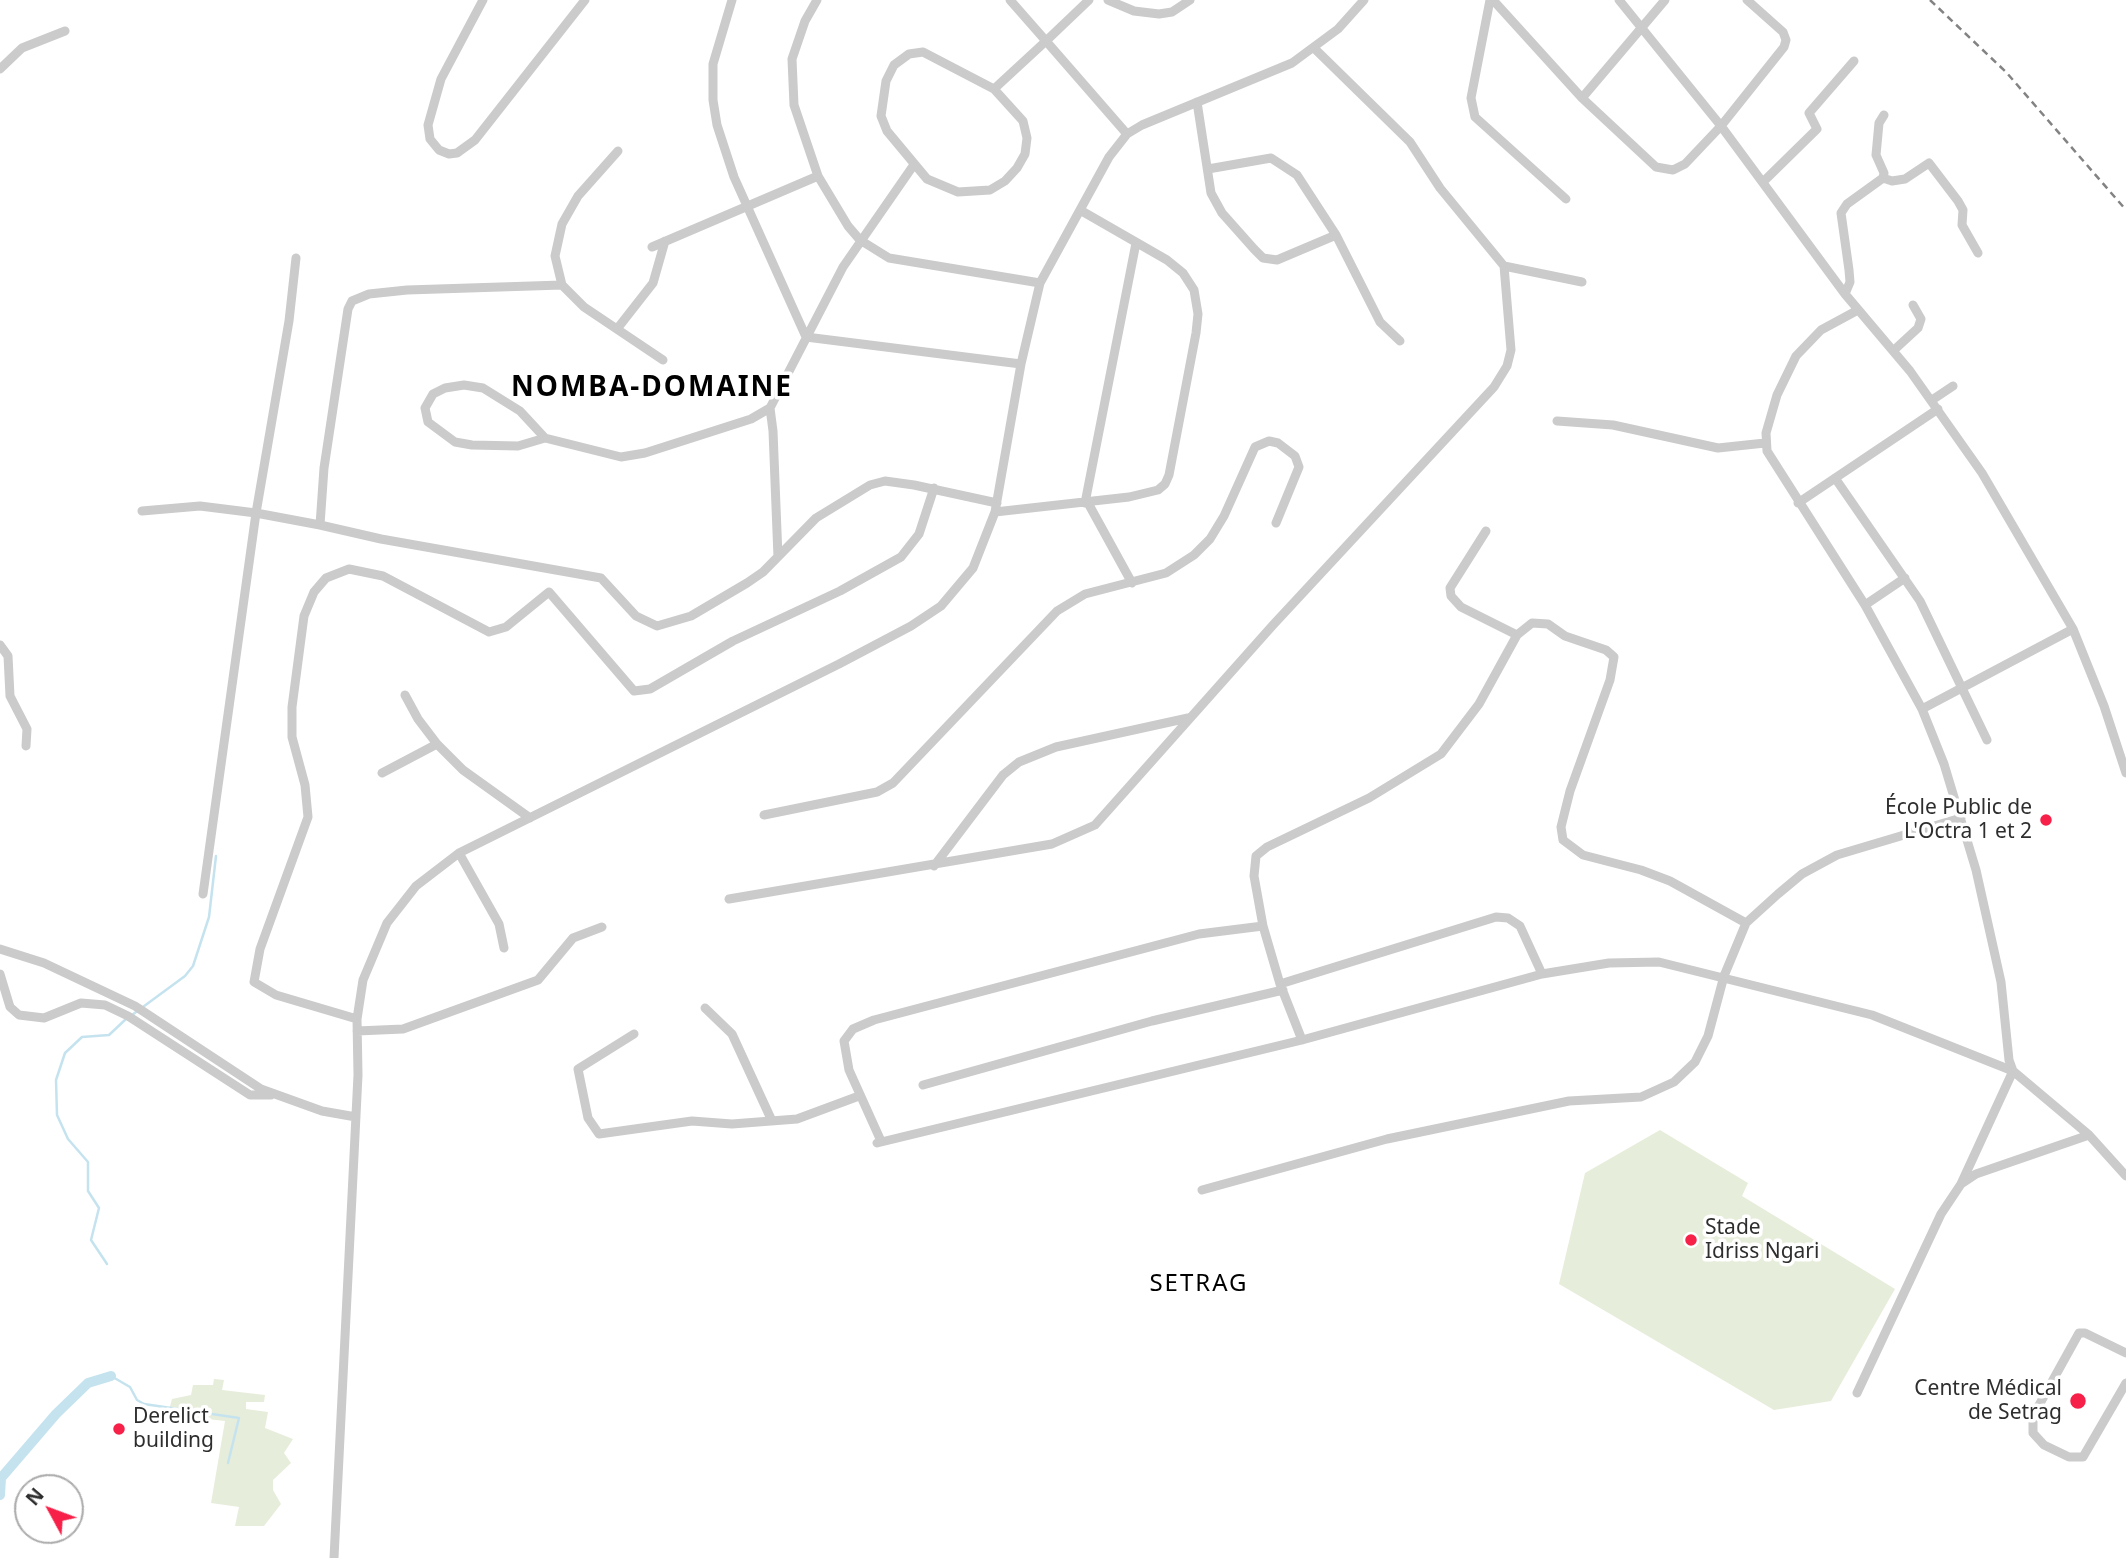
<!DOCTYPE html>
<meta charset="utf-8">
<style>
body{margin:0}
#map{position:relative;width:2126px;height:1558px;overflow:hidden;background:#fff;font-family:"Noto Sans",sans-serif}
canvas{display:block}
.north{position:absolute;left:14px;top:1474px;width:70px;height:70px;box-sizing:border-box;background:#fff;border:2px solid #ababab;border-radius:50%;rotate:311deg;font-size:19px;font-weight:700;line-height:28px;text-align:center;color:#2e2e2e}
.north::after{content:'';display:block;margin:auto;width:24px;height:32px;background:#f62048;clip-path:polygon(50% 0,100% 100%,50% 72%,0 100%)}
</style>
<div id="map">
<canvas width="2126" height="1558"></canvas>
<div class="north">N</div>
</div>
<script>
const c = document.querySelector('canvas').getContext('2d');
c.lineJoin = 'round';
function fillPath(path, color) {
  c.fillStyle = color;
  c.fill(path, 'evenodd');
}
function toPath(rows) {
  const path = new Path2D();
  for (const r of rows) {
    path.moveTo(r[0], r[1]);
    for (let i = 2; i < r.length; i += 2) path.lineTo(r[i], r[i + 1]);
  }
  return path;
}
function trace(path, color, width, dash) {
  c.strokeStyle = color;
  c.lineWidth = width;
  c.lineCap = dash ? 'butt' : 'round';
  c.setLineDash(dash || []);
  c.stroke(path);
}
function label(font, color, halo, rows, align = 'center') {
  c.font = font + ' "Noto Sans",sans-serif';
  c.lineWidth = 7;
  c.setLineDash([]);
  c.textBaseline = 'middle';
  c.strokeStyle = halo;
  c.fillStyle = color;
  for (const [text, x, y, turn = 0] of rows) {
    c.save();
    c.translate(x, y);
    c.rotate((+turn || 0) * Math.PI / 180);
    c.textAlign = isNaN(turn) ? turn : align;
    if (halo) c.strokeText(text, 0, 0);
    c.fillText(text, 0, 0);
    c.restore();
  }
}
const green = toPath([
 [1660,1130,1748,1183,1742,1196,1895,1289,1831,1401,1774,1410,1559,1284,1585,1173],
 [214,1379,224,1380,222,1390,265,1395,264,1402,246,1402,246,1409,268,1412,265,1428,293,1439,284,1453,291,1463,273,1480,273,1490,281,1504,264,1526,235,1526,239,1507,211,1503,225,1421,172,1415,169,1410,172,1399,191,1395,193,1385,213,1385]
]);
const stream = toPath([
 [132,1015,185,976,193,966,209,917,216,856],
 [107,1264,91,1240,99,1208,88,1191,88,1162,68,1139,57,1115,56,1080,65,1053,82,1037,109,1035,126,1019],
 [111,1376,130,1387,137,1400,144,1404,239,1418,228,1463]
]);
const canal = toPath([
 [0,1495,1,1478,56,1414,88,1383,111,1376]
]);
const minor = toPath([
 [483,0,441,79,428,125,430,139,439,150,449,154,457,153,475,140,585,0],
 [732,0,713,64,713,100,717,125,734,177,806,337,1021,364],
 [817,0,805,21,792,59,794,105,818,176,848,226,860,240,889,258,1040,283],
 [1010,0,1046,41,1089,0],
 [1108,0,1134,11,1159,14,1172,12,1190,0],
 [1490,0,1471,98,1475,117,1566,199],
 [1493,0,1582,98,1656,167,1673,170,1685,164,1721,126,1784,47,1786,40,1783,32,1747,0],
 [1619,0,1721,126,1845,294,1910,371,1982,473,2073,629,2104,706,2126,773],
 [1315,49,1410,142,1440,188,1504,266,1582,282],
 [923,52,994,89,1023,121,1027,138,1025,154,1017,168,1005,181,990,190,958,192,927,179,887,131,881,116,886,81,894,65,909,54,923,52],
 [0,69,22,48,65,31],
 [994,89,1046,41,1127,134],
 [1582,98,1665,0],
 [1197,102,1211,193,1222,213,1254,249,1263,258,1277,260,1336,235],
 [618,151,578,196,562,224,555,256,562,285,584,307,663,360],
 [1208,169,1271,158,1297,175,1336,235,1380,322,1400,341],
 [1883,178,1892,181,1905,179,1929,163,1958,201,1963,210,1962,225,1978,253],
 [1764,181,1817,129,1809,113,1854,61],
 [652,247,818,176],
 [296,258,289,321,256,513,320,525],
 [562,285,407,290,369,294,352,301,348,309,324,468,320,525,381,539,601,578,636,616,657,626,691,616,747,583,763,572,816,518,870,485,885,481,914,485,997,503],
 [1845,294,1850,282,1849,270,1841,213,1847,204,1883,178,1884,173,1876,155,1879,123,1884,115],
 [1858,310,1821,330,1796,356,1777,395,1766,433,1767,451,1865,605,1922,709,1944,764,1976,870,2001,982,2009,1060,2013,1071,2089,1135,2126,1176],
 [617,329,653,283,665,241],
 [1893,351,1918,328,1921,319,1913,305],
 [1932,400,1953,386],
 [770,408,773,431,778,557],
 [1557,421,1613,425,1718,448,1765,443],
 [545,438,518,446,472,445,455,442,428,422,425,408,433,394,445,388,464,385,483,388,520,411,545,438,621,457,645,453,751,419,770,408,843,267,913,166],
 [1835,478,1920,601,1987,740],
 [1085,503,1136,243],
 [1088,503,1132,583],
 [1798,503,1938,409],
 [142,511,200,506,256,513,203,894],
 [995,512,1129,497,1158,490,1165,484,1169,475,1196,333,1198,314,1194,290,1183,273,1167,260,1080,210],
 [1486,531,1450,588,1451,596,1461,607,1517,635],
 [1865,605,1905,578],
 [0,645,8,656,10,696,27,729,26,746],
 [405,695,418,719,437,744,463,770,530,818],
 [1922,709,2073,629],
 [382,773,437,744],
 [764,815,877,792,893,783,1057,611,1085,594,1166,573,1194,555,1210,539,1224,516,1255,447,1269,441,1278,443,1295,456,1299,467,1276,523],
 [459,853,499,924,504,948],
 [934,866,1003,775,1019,762,1056,747,1188,718],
 [729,899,1052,844,1095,825,1273,625,1494,387,1507,366,1511,350,1504,266],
 [0,949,44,963,135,1006,261,1089,322,1111,356,1117],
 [0,974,10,1007,19,1015,44,1018,81,1003,105,1005,128,1016,250,1095,271,1095],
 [1280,984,1496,917,1508,918,1520,926,1542,974],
 [705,1008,732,1034,772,1121],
 [357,1019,276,995,254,982,260,949,308,817,305,785,292,737,292,707,304,616,314,592,326,578,349,569,383,576,489,632,506,627,549,592,634,691,650,689,733,641,840,591,901,557,919,534,934,488],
 [357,1031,403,1029,538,980,573,938,602,927],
 [634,1034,578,1069,588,1118,599,1134,692,1121,732,1124,797,1119,859,1096],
 [1302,1040,1280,984,1263,926,1254,876,1256,856,1267,847,1369,798,1441,754,1479,704,1517,635,1532,623,1548,624,1565,636,1606,650,1614,657,1610,680,1570,791,1561,827,1563,840,1583,855,1641,870,1670,881,1746,923],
 [923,1085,1152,1021,1283,990],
 [881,1141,849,1070,844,1041,853,1029,874,1020,1199,934,1263,926],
 [877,1143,1302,1040,1542,974,1609,963,1659,962,1872,1015,2013,1071,1961,1184],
 [1202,1190,1387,1139,1569,1101,1641,1097,1674,1082,1695,1062,1708,1036,1724,976,1746,923,1778,894,1802,874,1837,855,1961,818],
 [2126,1353,2085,1333,2079,1333,2033,1416,2033,1433,2044,1445,2069,1457,2083,1457,2126,1383],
 [1857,1393,1941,1214,1961,1184,1976,1174,2089,1135],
 [334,1558,358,1075,357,1019,363,980,387,923,416,886,459,853,839,664,911,626,941,606,973,568,995,512,1021,364,1040,283,1109,157,1127,134,1142,125,1292,63,1338,29,1364,0]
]);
const rail = toPath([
 [1930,0,2006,72,2126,210]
]);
const markers = [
 [2046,820,7,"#f62048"],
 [1691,1240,7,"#f62048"],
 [2078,1401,9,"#f62048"],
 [119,1429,7,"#f62048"]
];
const poiNames = [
 ["École Public de",2032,808],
 ["L'Octra 1 et 2",2032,832],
 ["Stade",1705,1228,"left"],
 ["Idriss Ngari",1705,1252,"left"],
 ["Centre Médical",2062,1389],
 ["de Setrag",2062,1413],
 ["Derelict",133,1417,"left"],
 ["building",133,1441,"left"]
];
const quarterNames = [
 ["SETRAG",1199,1284]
];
const districtNames = [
 ["NOMBA-DOMAINE",652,388]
];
fillPath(green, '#e7eddb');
trace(stream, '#c5e3ef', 2.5);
trace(canal, '#c5e3ef', 10);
trace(minor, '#cbcbcb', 9);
trace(rail, '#838383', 2.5, [7, 5]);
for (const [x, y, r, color] of markers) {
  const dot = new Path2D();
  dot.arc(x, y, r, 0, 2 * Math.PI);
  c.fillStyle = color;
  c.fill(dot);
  trace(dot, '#fff', 2.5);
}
label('21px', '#2e2e2e', '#fff', poiNames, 'right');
c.letterSpacing = '2px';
label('24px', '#000', '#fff', quarterNames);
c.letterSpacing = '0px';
c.letterSpacing = '2px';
label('bold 28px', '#000', '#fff', districtNames);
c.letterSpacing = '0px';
</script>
